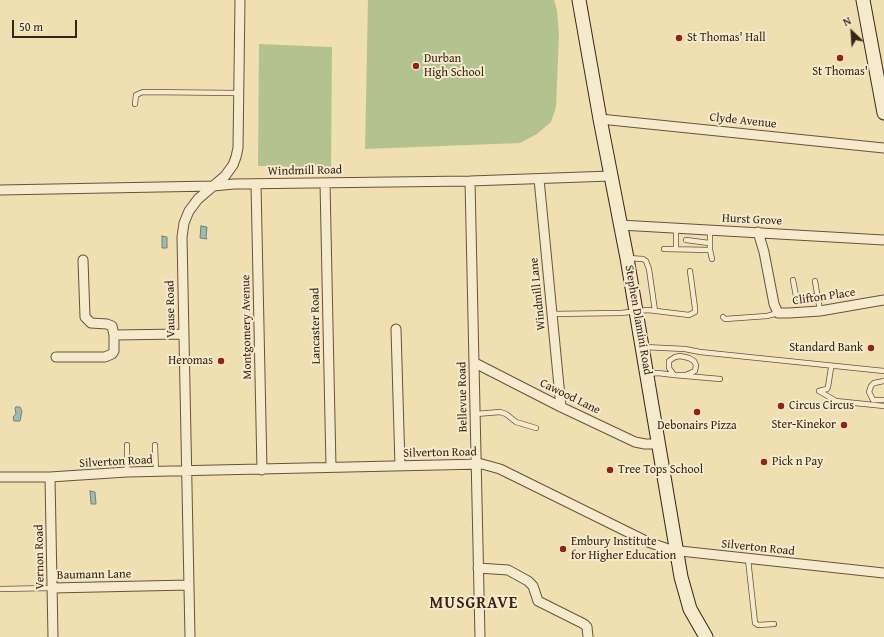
<!DOCTYPE html>
<style>
body{margin:0}
#map{position:relative;width:884px;height:637px;overflow:hidden;background:#efdfb1;font-family:"Gentium Book Plus",serif}
canvas{display:block}
.north{position:absolute;left:832px;top:12px;width:40px;height:40px;-webkit-text-stroke:3px #f5eacc;paint-order:stroke;rotate:335deg;font-size:11px;font-weight:700;line-height:16px;text-align:center;color:#3a2415}
.north::after{content:'';display:block;margin:auto;width:14px;height:18px;background:#3a2415;clip-path:polygon(50% 0,100% 100%,50% 72%,0 100%)}
.scale{position:absolute;left:12px;top:20px;width:65px;height:18px;box-sizing:border-box;border:2px solid #3a2415;border-top:0;padding-left:5px;font-size:12px;line-height:14px;white-space:nowrap;color:#3a2415;-webkit-text-stroke:3px #f5eacc;paint-order:stroke}
</style>
<div id="map">
<canvas width="884" height="637"></canvas>
<div class="north">N</div>
<div class="scale">50 m</div>
</div>
<script>
const c = document.querySelector('canvas').getContext('2d');
c.lineJoin = 'round';
function fillPath(path, color) {
  c.fillStyle = color;
  c.fill(path, 'evenodd');
}
function toPath(rows) {
  const path = new Path2D();
  for (const r of rows) {
    path.moveTo(r[0], r[1]);
    for (let i = 2; i < r.length; i += 2) path.lineTo(r[i], r[i + 1]);
  }
  return path;
}
function trace(path, color, width, dash) {
  c.strokeStyle = color;
  c.lineWidth = width;
  c.lineCap = dash ? 'butt' : 'round';
  c.setLineDash(dash || []);
  c.stroke(path);
}
function label(font, color, halo, rows, align = 'center') {
  c.font = font + ' "Gentium Book Plus",serif';
  c.lineWidth = 4;
  c.setLineDash([]);
  c.textBaseline = 'middle';
  c.strokeStyle = halo;
  c.fillStyle = color;
  for (const [text, x, y, turn = 0] of rows) {
    c.save();
    c.translate(x, y);
    c.rotate((+turn || 0) * Math.PI / 180);
    c.textAlign = isNaN(turn) ? turn : align;
    if (halo) c.strokeText(text, 0, 0);
    c.fillText(text, 0, 0);
    c.restore();
  }
}
const green = toPath([
 [368,0,554,0,557,10,559,34,556,107,551,122,537,134,520,143,365,149],
 [259,44,332,47,331,168,258,166]
]);
const water = toPath([
 [201,226,207,227,206,237,207,239,200,238,201,226],
 [162,236,167,237,167,248,162,248,162,236],
 [16,407,20,407,22,411,20,421,14,421,13,417,16,414,15,408,16,407],
 [90,491,95,492,96,504,91,504,90,491]
]);
const lane = toPath([
 [135,104,136,95,143,92,238,93],
 [710,230,710,250,712,259],
 [686,240,709,243],
 [664,249,710,250],
 [676,249,676,228],
 [628,258,643,259,646,261,649,269,655,311],
 [793,280,796,296,798,298,817,296],
 [815,281,820,311],
 [552,314,621,313,648,310,689,315,695,312,695,308,690,271],
 [723,317,725,319,767,316,778,313],
 [644,347,685,349,700,352,884,371],
 [649,374,658,373,674,375,686,375,695,371,696,365,694,361,689,358,680,356,675,357,669,361,669,368,674,375,720,379],
 [884,381,874,383,871,386,869,392,873,400,884,400],
 [819,391,836,401,884,406],
 [819,391,827,389,828,387,831,368],
 [476,414,500,412,506,414,516,422,536,428],
 [127,445,127,472],
 [155,445,156,472],
 [748,559,755,623,758,625,774,624],
 [0,589,52,588]
]);
const street = toPath([
 [600,119,884,148],
 [539,179,561,407],
 [470,181,480,637],
 [325,183,331,467],
 [256,184,262,470],
 [0,190,213,186,234,184,470,181,611,176],
 [620,225,884,240],
 [758,232,764,252,774,304,778,313,789,313,820,311,884,300],
 [396,329,400,466],
 [114,335,183,334],
 [56,357,105,357,112,354,114,351,114,335,112,326,107,324,91,323,85,317,83,260],
 [475,363,561,407,635,442,645,444,658,444],
 [0,477,50,477,127,472,482,464,500,469,648,542,671,550,884,573],
 [50,477,53,637],
 [478,568,508,570,528,581,533,586,538,601,584,624,587,627,588,637],
 [52,588,189,585],
 [190,637,182,237,184,223,189,211,198,199,225,176,233,165,236,157,238,148,240,0]
]);
const secondary = toPath([
 [579,0,600,119,627,258,681,577,690,609,706,637],
 [863,0,884,113]
]);
const markers = [
 [679,38,4,"#8f2418"],
 [840,58,4,"#8f2418"],
 [416,66,4,"#8f2418"],
 [871,348,4,"#8f2418"],
 [221,361,4,"#8f2418"],
 [781,406,4,"#8f2418"],
 [697,412,4,"#8f2418"],
 [844,425,4,"#8f2418"],
 [764,462,4,"#8f2418"],
 [610,470,4,"#8f2418"],
 [563,549,4,"#8f2418"]
];
const poiNames = [
 ["St Thomas' Hall",687,38],
 ["Durban",424,59],
 ["High School",424,73],
 ["St Thomas'",840,72,"center"],
 ["Standard Bank",863,348,"right"],
 ["Heromas",213,361,"right"],
 ["Circus Circus",789,406],
 ["Ster-Kinekor",836,425,"right"],
 ["Debonairs Pizza",697,426,"center"],
 ["Pick n Pay",772,462],
 ["Tree Tops School",618,470],
 ["Embury Institute",571,542],
 ["for Higher Education",571,556]
];
const streetNames = [
 ["Clyde Avenue",743,121,6],
 ["Windmill Road",305,171,-1],
 ["Hurst Grove",752,220,3],
 ["Windmill Lane",538,294,-96],
 ["Clifton Place",824,297,-8],
 ["Vause Road",171,309,-91],
 ["Stephen Dlamini Road",638,320,80],
 ["Lancaster Road",316,326,-91],
 ["Montgomery Avenue",247,327,-91],
 ["Bellevue Road",463,397,-91],
 ["Cawood Lane",570,397,26],
 ["Silverton Road",440,453,-1],
 ["Silverton Road",116,462,-3],
 ["Silverton Road",758,548,6],
 ["Vernon Road",40,557,-91],
 ["Baumann Lane",94,575,-1]
];
const districtNames = [
 ["MUSGRAVE",474,604]
];
fillPath(green, '#b3c390');
fillPath(water, '#9bbcb3');
trace(water, '#747f74', 1);
trace(lane, '#67533c', 6);
trace(street, '#67533c', 11);
trace(secondary, '#3a2415', 15);
trace(lane, '#f5eacc', 4.5);
trace(street, '#f5eacc', 9);
trace(secondary, '#f5eacc', 13);
for (const [x, y, r, color] of markers) {
  const dot = new Path2D();
  dot.arc(x, y, r, 0, 2 * Math.PI);
  c.fillStyle = color;
  c.fill(dot);
  trace(dot, '#f5eacc', 1.5);
}
label('12px', '#3a2415', '#f5eacc', poiNames, 'left');
label('12px', '#3a2415', '#f5eacc', streetNames);
c.letterSpacing = '1px';
label('bold 16px', '#3a2415', '#f5eacc', districtNames);
c.letterSpacing = '0px';
</script>
